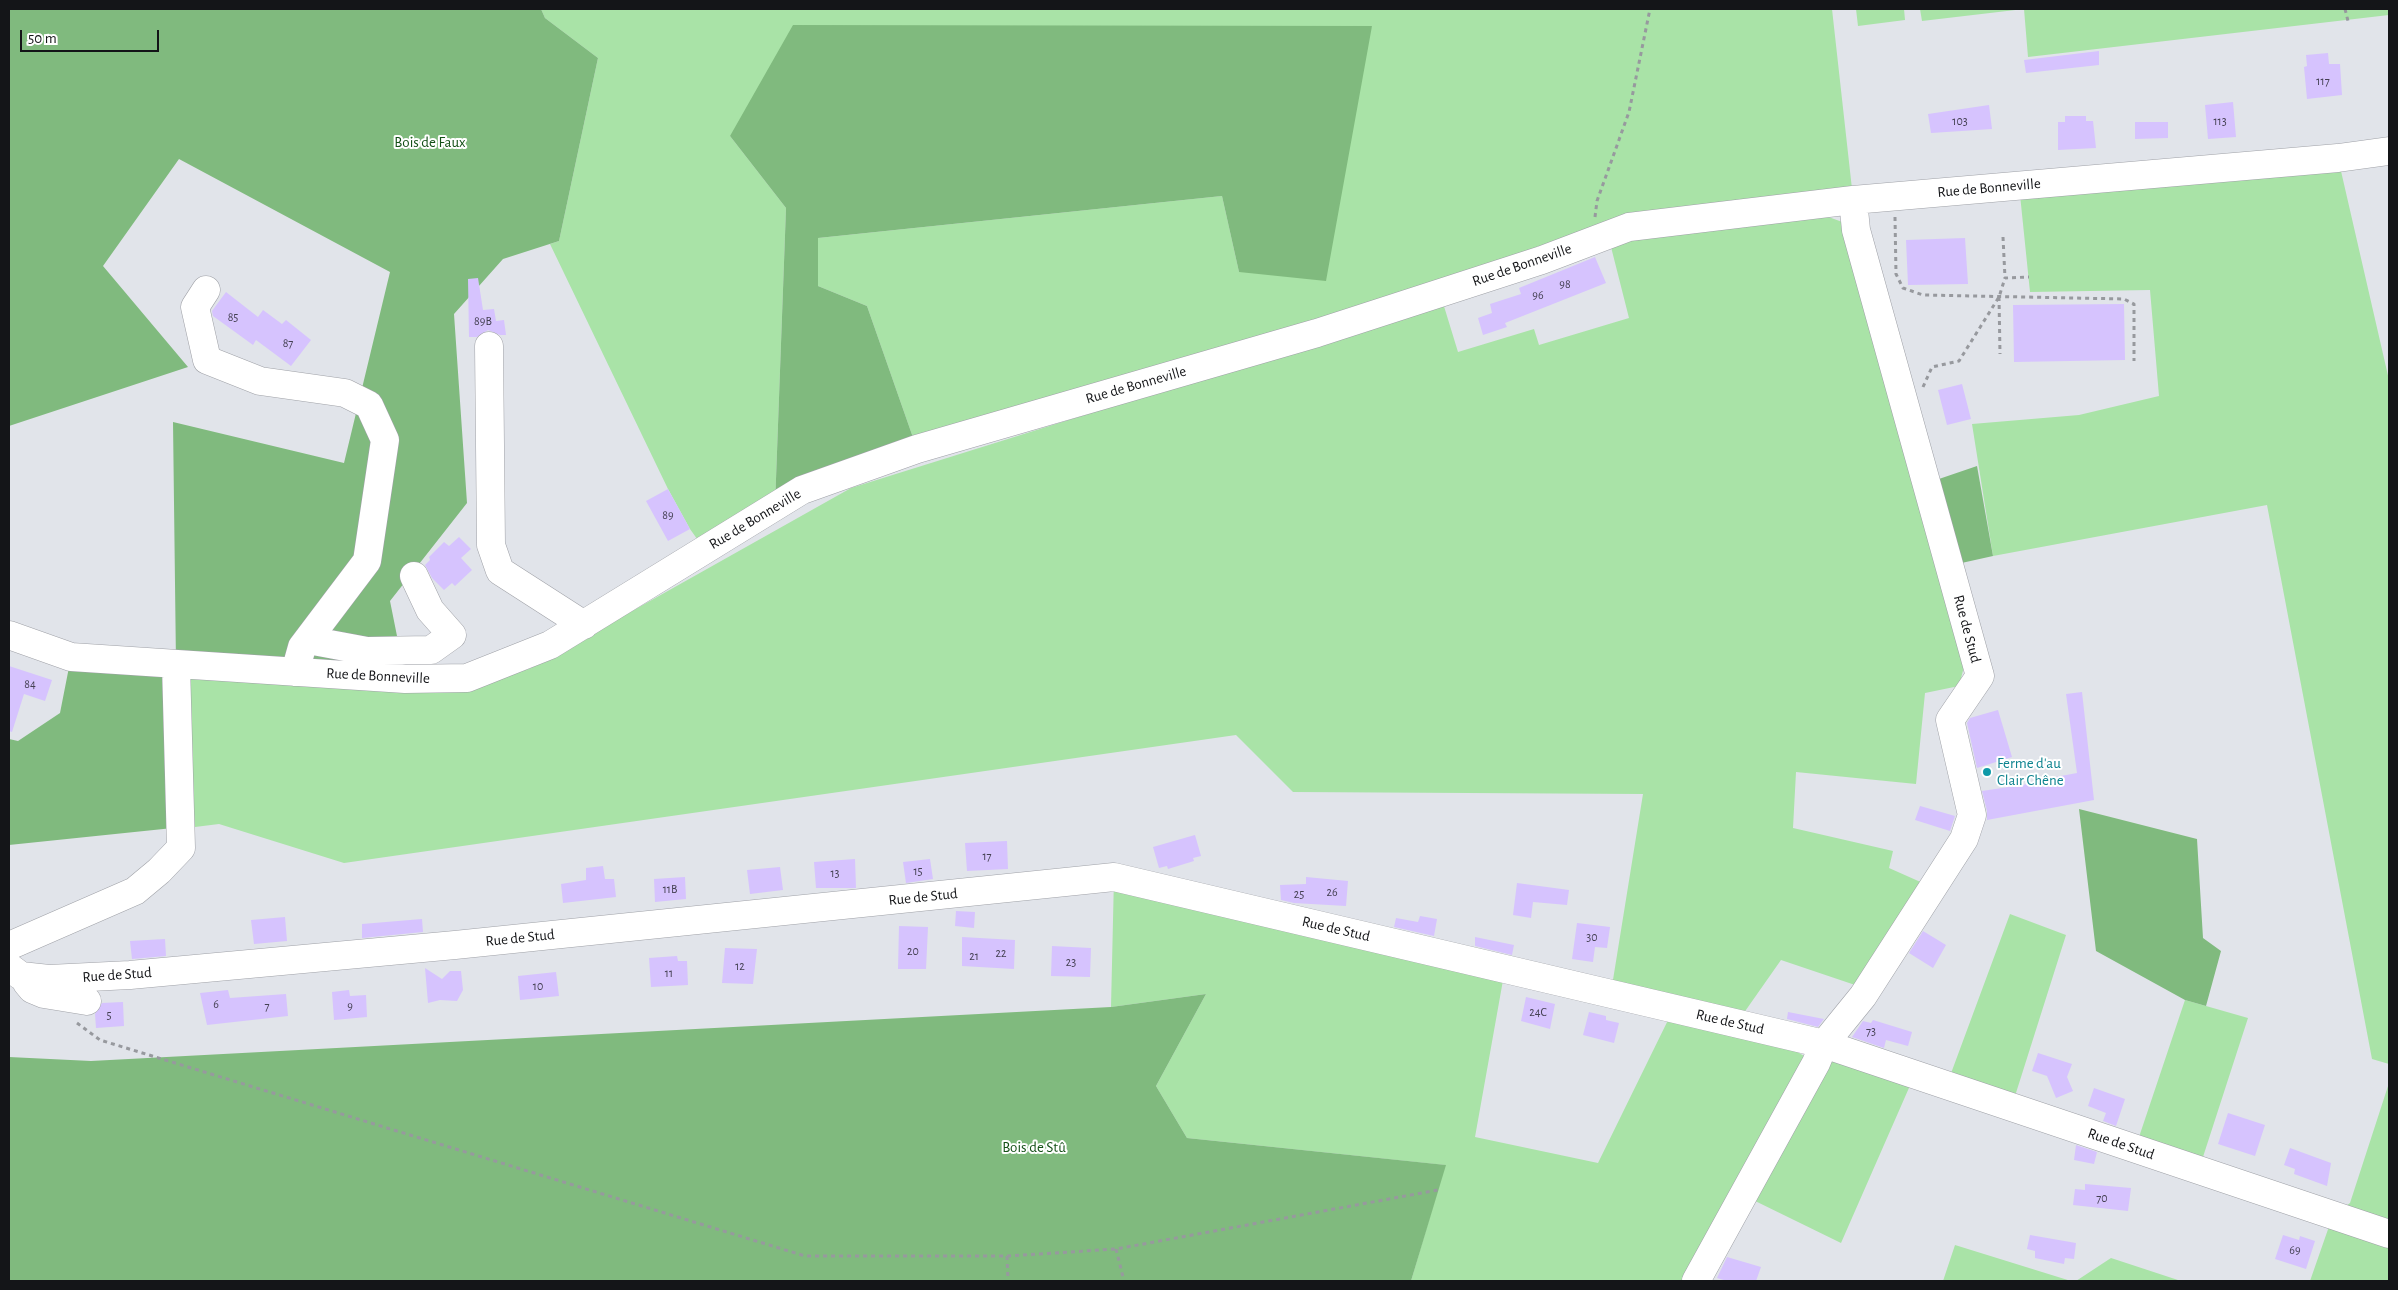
<!DOCTYPE html>
<meta charset="utf-8">
<style>
body{margin:0}
#map{position:relative;width:2398px;height:1290px;overflow:hidden;background:#e1e4ea;font-family:"Alegreya Sans",sans-serif}
canvas{display:block}
.frame{position:absolute;inset:0;border:10px solid #141518;pointer-events:none}
.scale{position:absolute;left:20px;top:30px;width:139px;height:22px;box-sizing:border-box;border:2px solid #141518;border-top:0;padding-left:6px;font-size:15px;line-height:18px;white-space:nowrap;color:#141518;-webkit-text-stroke:4px #fff;paint-order:stroke}
</style>
<div id="map">
<canvas width="2398" height="1290"></canvas>
<div class="frame"></div>
<div class="scale">50 m</div>
</div>
<script>
const c = document.querySelector('canvas').getContext('2d');
c.lineJoin = 'round';
function fillPath(path, color) {
  c.fillStyle = color;
  c.fill(path, 'evenodd');
}
function toPath(rows) {
  const path = new Path2D();
  for (const r of rows) {
    path.moveTo(r[0], r[1]);
    for (let i = 2; i < r.length; i += 2) path.lineTo(r[i], r[i + 1]);
  }
  return path;
}
function trace(path, color, width, dash) {
  c.strokeStyle = color;
  c.lineWidth = width;
  c.lineCap = dash ? 'butt' : 'round';
  c.setLineDash(dash || []);
  c.stroke(path);
}
function label(font, color, halo, rows, align = 'center') {
  c.font = font + ' "Alegreya Sans",sans-serif';
  c.lineWidth = 4;
  c.setLineDash([]);
  c.textBaseline = 'middle';
  c.strokeStyle = halo;
  c.fillStyle = color;
  for (const [text, x, y, turn = 0] of rows) {
    c.save();
    c.translate(x, y);
    c.rotate((+turn || 0) * Math.PI / 180);
    c.textAlign = isNaN(turn) ? turn : align;
    if (halo) c.strokeText(text, 0, 0);
    c.fillText(text, 0, 0);
    c.restore();
  }
}
const green = toPath([
 [541,9,1832,9,1852,189,1546,247,917,449,867,306,818,286,818,238,1222,196,1239,272,1372,26,730,136,786,208,775,506,705,550,690,529,668,489,550,244,559,241,598,58,545,18],
 [1856,9,1904,9,1905,20,1858,26],
 [1920,9,2389,9,2389,15,2028,57,2024,9,1922,21],
 [2338,158,2389,380,2389,1064,2372,1059,2267,505,1993,556,1972,424,2079,415,2159,396,2150,290,2030,292,2019,185],
 [1823,215,1845,223,1967,655,1959,686,1925,693,1916,784,1796,772,1793,828,1893,851,1889,868,1925,884,1861,987,1781,960,1741,1017,1612,986,1643,794,1293,792,1236,735,344,863,219,824,187,828,189,676,448,690,529,669,851,488,1443,303,1458,352,1534,329,1539,345,1629,318,1610,243],
 [1114,877,1505,969,1475,1137,1598,1163,1672,1012,1780,1041,1804,1056,1690,1281,1411,1281,1445,1165,1187,1138,1156,1086,1206,994,1111,1007],
 [2010,914,2066,935,2015,1096,1950,1076],
 [2185,1000,2248,1018,2202,1160,2139,1137],
 [1825,1056,1912,1081,1841,1243,1749,1198],
 [2389,1083,2389,1281,2310,1281,2333,1215,2350,1203],
 [1955,1245,2071,1281,1943,1281],
 [2111,1258,2181,1281,2076,1281]
]);
const forest = toPath([
 [9,9,541,9,545,18,598,58,559,241,503,259,454,314,467,503,390,601,404,671,176,665,173,828,9,845,9,739,18,741,60,713,71,657,176,664,173,422,344,463,390,272,179,159,103,266,188,367,9,426],
 [793,25,1372,26,1326,281,1239,272,1222,196,818,238,818,286,867,306,917,449,775,506,786,208,730,136],
 [1977,466,1993,556,1957,564,1936,480],
 [2079,809,2197,839,2203,938,2221,951,2206,1006,2185,1000,2096,951],
 [1206,994,1156,1086,1187,1138,1446,1165,1411,1281,9,1281,9,1057,91,1061,1111,1007]
]);
const building = toPath([
 [2099,51,2099,65,2026,73,2024,60],
 [2328,53,2329,64,2340,64,2342,95,2307,99,2304,67,2307,66,2306,55],
 [2233,102,2236,137,2208,139,2205,105],
 [1989,105,1992,129,1931,133,1928,114],
 [2065,116,2086,116,2086,121,2093,121,2096,148,2058,150,2058,122,2065,122],
 [2135,122,2168,122,2168,138,2135,139],
 [1965,238,1968,284,1908,285,1906,240],
 [1595,257,1606,283,1505,323,1507,327,1483,335,1478,318,1492,313,1490,304,1521,294,1519,288],
 [478,278,483,310,494,309,496,321,504,320,506,335,500,335,488,330,477,337,469,337,468,279],
 [226,292,258,317,263,310,282,324,286,320,311,340,291,366,256,340,253,345,213,316,212,311],
 [2124,304,2125,360,2014,362,2013,305],
 [1962,384,1971,419,1947,425,1938,390],
 [668,489,690,529,668,541,646,501],
 [459,537,471,549,461,558,472,570,455,586,452,583,444,590,432,578,425,565,430,560,429,557,444,542,449,546],
 [9,666,52,680,45,701,24,694,12,732,9,731],
 [2082,692,2094,800,1987,820,1987,811,1982,791,2035,783,2034,781,2077,773,2066,694],
 [1998,710,2012,757,1977,768,1967,723,1970,718],
 [1920,806,1955,816,1950,831,1915,820],
 [1195,835,1201,856,1193,858,1194,861,1168,869,1167,866,1159,868,1153,847],
 [1007,841,1008,869,967,871,965,843],
 [855,859,856,888,816,888,814,862],
 [930,859,933,879,906,883,903,862],
 [603,866,605,879,614,879,616,897,563,903,561,884,586,880,586,868],
 [780,867,783,890,750,894,747,870],
 [685,877,686,899,655,902,654,879],
 [1306,877,1348,881,1346,906,1294,903,1281,900,1280,885,1306,884],
 [1517,883,1569,890,1567,905,1533,902,1531,918,1513,915],
 [956,911,975,912,974,928,955,926],
 [1420,916,1437,919,1434,936,1394,927,1396,918,1418,922],
 [285,917,287,941,254,944,251,920],
 [422,919,423,932,362,938,362,924],
 [1577,923,1610,927,1607,948,1595,947,1593,962,1572,959],
 [899,926,928,927,926,969,898,969],
 [1923,931,1946,945,1933,968,1909,953],
 [962,937,1015,940,1014,969,962,966],
 [1475,937,1514,945,1512,955,1475,946],
 [165,939,166,956,132,959,130,941],
 [1052,946,1091,948,1090,977,1051,976],
 [725,948,757,949,753,984,722,983],
 [677,956,678,961,687,961,688,985,651,987,649,958],
 [425,968,442,979,450,971,461,971,463,990,457,1001,440,1000,428,1003],
 [556,972,559,996,520,1000,518,976],
 [228,990,230,998,286,994,288,1016,207,1025,200,993],
 [349,990,350,996,366,995,367,1017,334,1020,332,992],
 [1526,997,1555,1004,1550,1029,1521,1021],
 [123,1002,124,1026,96,1028,95,1014,102,1003],
 [1589,1012,1606,1016,1606,1020,1619,1023,1614,1043,1583,1035],
 [1788,1012,1824,1019,1823,1020,1818,1027,1787,1019],
 [1873,1020,1912,1032,1908,1046,1886,1040,1884,1048,1852,1037,1863,1021,1871,1023],
 [2038,1053,2072,1064,2067,1077,2073,1091,2056,1098,2047,1076,2032,1071],
 [2094,1088,2125,1099,2116,1126,2103,1121,2106,1113,2088,1106],
 [2228,1113,2265,1125,2255,1156,2218,1144],
 [2076,1145,2097,1152,2094,1164,2074,1160],
 [2290,1148,2331,1163,2327,1186,2294,1174,2295,1169,2284,1165],
 [2085,1184,2131,1188,2128,1211,2073,1205,2075,1189,2085,1190],
 [2030,1235,2076,1243,2074,1259,2065,1258,2064,1264,2035,1258,2035,1251,2027,1249],
 [2283,1235,2299,1240,2300,1236,2315,1241,2306,1269,2275,1259],
 [1727,1257,1761,1267,1756,1281,1727,1281,1717,1278]
]);
const path = toPath([
 [2345,9,2348,21],
 [1595,217,1597,201,1629,112,1650,9],
 [1895,217,1896,274,1903,288,1923,295,2124,299,2134,304,2134,361],
 [2003,237,2005,278],
 [1999,297,2000,354],
 [1923,387,1932,367,1959,361,1999,297,2005,278,2029,277],
 [77,1023,100,1040,805,1256,1007,1256,1116,1249,1438,1190],
 [1116,1249,1124,1281],
 [1007,1256,1008,1281]
]);
const minor = toPath([
 [206,290,195,307,207,360,260,381,345,393,369,405,385,440,367,561,302,647,295,672],
 [489,346,491,545,500,571,584,625],
 [9,635,71,657,405,679,467,678,550,645,802,490,917,449,1317,333,1542,260,1629,227,1853,200,2338,158,2389,151],
 [308,640,367,651,431,650,452,635,430,610,414,576],
 [9,946,135,891,159,871,181,848,176,665],
 [9,967,21,976,49,979,130,975,455,945,1114,877,1824,1044,2389,1234],
 [27,983,32,989,44,994,87,1001],
 [1696,1281,1816,1063,1824,1044,1863,996,1964,839,1972,815,1950,720,1980,676,1856,230,1853,200]
]);
const markers = [
 [1987,772,5,"#0f9aa8"]
];
const numberNames = [
 ["117",2323,81],
 ["103",1960,121],
 ["113",2220,121],
 ["98",1565,284],
 ["96",1538,295],
 ["85",233,317],
 ["89B",483,321],
 ["87",288,343],
 ["89",668,515],
 ["84",30,684],
 ["17",987,856],
 ["15",918,871],
 ["13",835,873],
 ["11B",670,889],
 ["26",1332,892],
 ["25",1299,894],
 ["30",1592,937],
 ["20",913,951],
 ["22",1001,953],
 ["21",974,956],
 ["23",1071,962],
 ["12",740,966],
 ["11",669,973],
 ["10",538,986],
 ["6",216,1004],
 ["7",267,1006],
 ["9",350,1006],
 ["24C",1538,1012],
 ["5",109,1015],
 ["73",1871,1031],
 ["70",2102,1198],
 ["69",2295,1250]
];
const parkNames = [
 ["Bois de Faux",430,142],
 ["Bois de Stû",1034,1147]
];
const streetNames = [
 ["Rue de Bonneville",1989,188,-5],
 ["Rue de Bonneville",1522,265,-19],
 ["Rue de Bonneville",1136,385,-16],
 ["Rue de Bonneville",755,519,-31],
 ["Rue de Stud",1967,629,75],
 ["Rue de Bonneville",378,676,3],
 ["Rue de Stud",923,897,-6],
 ["Rue de Stud",1336,929,13],
 ["Rue de Stud",520,938,-6],
 ["Rue de Stud",117,975,-4],
 ["Rue de Stud",1730,1022,13],
 ["Rue de Stud",2121,1144,19]
];
const cultureNames = [
 ["Ferme d'au",1997,763],
 ["Clair Chêne",1997,780]
];
fillPath(green, '#a9e3a7');
fillPath(forest, '#80ba7e');
fillPath(building, '#d6c3fe');
trace(minor, '#9fa1a7', 29);
trace(path, '#97999e', 3, [4, 4]);
trace(minor, '#fff', 28);
for (const [x, y, r, color] of markers) {
  const dot = new Path2D();
  dot.arc(x, y, r, 0, 2 * Math.PI);
  c.fillStyle = color;
  c.fill(dot);
  trace(dot, '#fff', 2);
}
label('12px', '#444052', null, numberNames);
label('15px', '#145117', '#fff', parkNames);
label('15px', '#141518', '#fff', streetNames);
label('15px', '#0d838f', '#fff', cultureNames, 'left');
</script>
